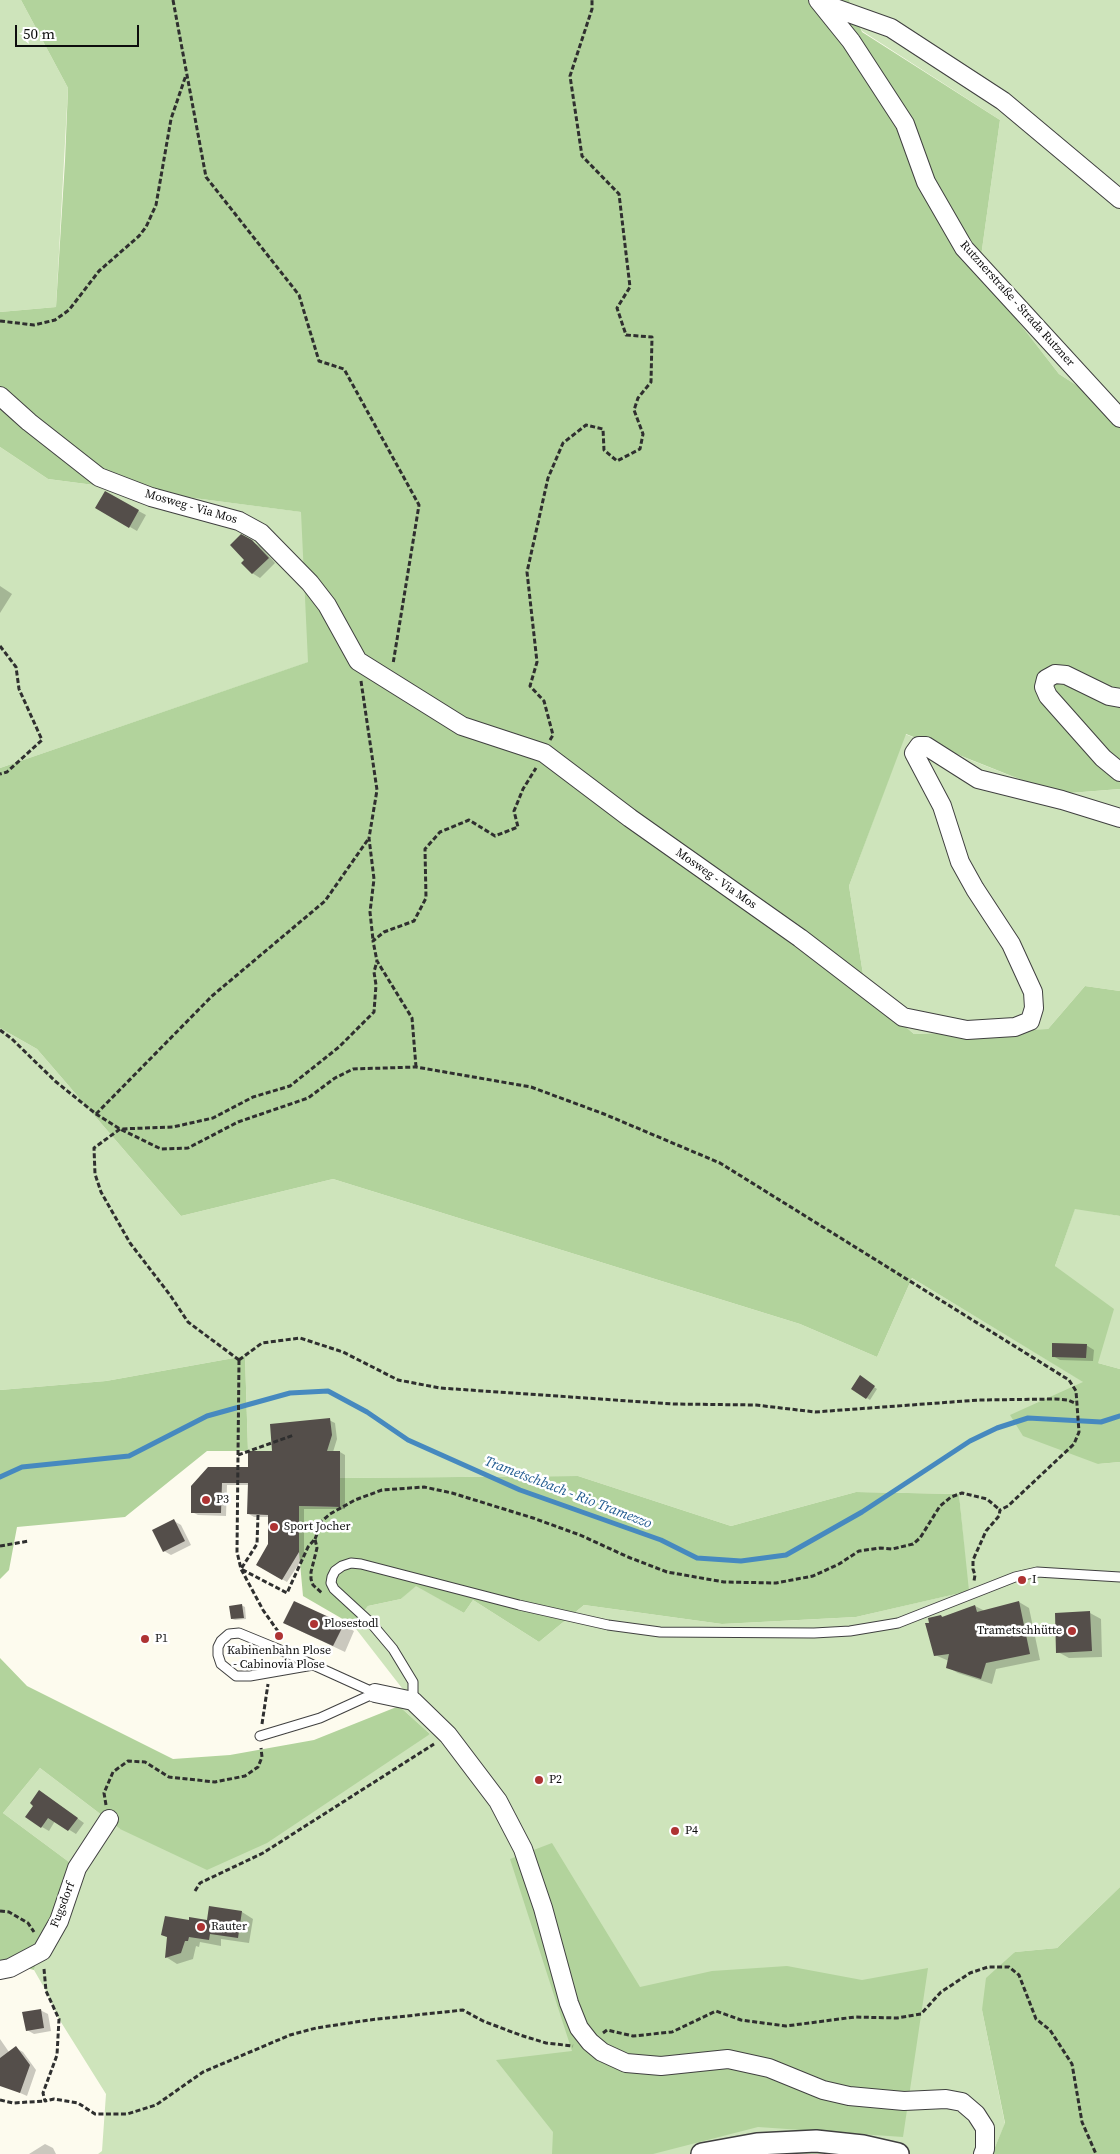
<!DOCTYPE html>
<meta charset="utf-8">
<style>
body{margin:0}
#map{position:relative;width:1120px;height:2154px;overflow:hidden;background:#fdfbee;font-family:"Source Serif 4",serif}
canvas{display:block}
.scale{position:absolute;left:15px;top:25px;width:124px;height:22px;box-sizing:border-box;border:2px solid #0d0d0d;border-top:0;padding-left:6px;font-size:15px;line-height:18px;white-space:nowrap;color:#0d0d0d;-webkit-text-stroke:4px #fff;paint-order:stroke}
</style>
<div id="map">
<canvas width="1120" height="2154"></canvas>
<div class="scale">50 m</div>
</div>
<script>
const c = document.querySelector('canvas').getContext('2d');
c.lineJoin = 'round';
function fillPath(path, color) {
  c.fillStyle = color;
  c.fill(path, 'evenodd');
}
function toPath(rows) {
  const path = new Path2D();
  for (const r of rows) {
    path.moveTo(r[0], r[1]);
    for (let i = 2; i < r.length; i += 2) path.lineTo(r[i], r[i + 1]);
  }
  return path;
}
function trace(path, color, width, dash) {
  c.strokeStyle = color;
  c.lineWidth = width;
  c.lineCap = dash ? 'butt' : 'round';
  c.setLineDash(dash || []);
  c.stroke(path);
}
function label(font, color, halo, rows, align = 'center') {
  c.font = font + ' "Source Serif 4",serif';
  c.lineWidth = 5;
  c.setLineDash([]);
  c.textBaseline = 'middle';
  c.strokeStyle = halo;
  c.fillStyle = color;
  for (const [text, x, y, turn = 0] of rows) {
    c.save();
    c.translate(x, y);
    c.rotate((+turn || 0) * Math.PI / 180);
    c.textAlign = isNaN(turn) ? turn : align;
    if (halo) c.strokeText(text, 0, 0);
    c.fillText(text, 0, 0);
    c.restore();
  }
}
const green = toPath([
 [0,0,21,0,68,88,56,307,0,312],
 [849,0,1120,0,1120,413,1059,374,979,271,1000,120,862,31],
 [0,447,48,479,302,512,309,662,0,768],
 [905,734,1057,794,1120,789,1120,991,1085,986,1048,1029,914,1034,866,993,849,886],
 [0,1028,37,1049,181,1216,333,1179,800,1324,877,1357,912,1278,1084,1382,1098,1464,1120,1462,1120,1887,1057,1948,1015,1952,982,2010,1005,2124,995,2147,994,2154,98,2154,102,2151,106,2094,59,2019,46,1991,34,1970,69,1862,3,1813,40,1768,120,1829,430,1734,399,1706,412,1701,353,1625,368,1606,401,1599,416,1585,464,1613,473,1600,539,1642,584,1605,722,1624,856,1617,968,1591,959,1494,856,1492,731,1526,578,1476,340,1478,340,1451,248,1451,245,1356,106,1381,0,1390],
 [1075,1208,1120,1216,1120,1369,1098,1363,1055,1266]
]);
const forest = toPath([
 [21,0,849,0,862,32,1000,120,979,271,1059,374,1120,413,1120,789,1057,794,906,734,849,886,866,993,914,1034,1048,1029,1085,986,1120,991,1120,1216,1075,1209,1055,1266,1114,1309,1098,1363,1120,1369,1120,1462,1098,1464,1023,1436,1010,1415,1083,1382,912,1278,877,1357,800,1324,333,1179,181,1216,37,1049,0,1028,0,768,308,662,301,512,48,479,0,447,0,312,56,307,65,161,68,88],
 [245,1356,248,1451,207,1451,125,1517,17,1527,9,1570,0,1579,0,1390,106,1381],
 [578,1476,731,1526,856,1492,959,1494,969,1591,856,1617,722,1624,584,1605,539,1642,473,1600,464,1613,416,1586,401,1599,368,1606,353,1625,303,1596,299,1552,299,1506,340,1507,340,1478],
 [0,1658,27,1686,173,1759,230,1755,314,1740,399,1706,430,1734,267,1843,207,1870,120,1829,40,1768,3,1813,69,1862,34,1970,0,1961],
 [552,1843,640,1987,712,1971,787,1966,862,1980,928,1968,903,2137,758,2127,653,2154,552,2154,553,2132,496,2060,572,2051,510,1859],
 [1120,1887,1120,2154,994,2154,995,2147,1005,2123,982,2010,986,1978,1015,1952,1057,1948]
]);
const shadow = toPath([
 [105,493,146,515,137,531,97,508],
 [241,536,260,546,275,563,260,578,252,573,246,560],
 [0,586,12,594,0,613],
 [1086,1345,1094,1350,1093,1361,1060,1360,1053,1356],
 [860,1377,877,1389,870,1400,852,1388],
 [329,1420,335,1423,337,1439,333,1452,340,1452,345,1455,345,1509,304,1509,304,1556,287,1582,257,1565,269,1544,269,1517,254,1517,249,1514,249,1485,227,1485,226,1516,198,1515,192,1512,192,1487,249,1468],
 [174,1521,181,1525,191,1545,171,1555,164,1551],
 [1019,1602,1029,1608,1040,1660,996,1669,992,1684,958,1673,947,1667,949,1661,935,1655,941,1616,945,1618,975,1606,985,1611],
 [241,1605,245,1607,246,1619,235,1620,232,1619],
 [1090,1613,1101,1619,1102,1657,1069,1658,1058,1652],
 [343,1625,354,1631,345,1652,296,1629],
 [46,1796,84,1823,76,1834,55,1821,49,1831,42,1827],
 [242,1912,253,1919,249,1943,221,1939,221,1946,200,1942,199,1947,196,1946,193,1959,177,1964,166,1957,169,1938,163,1935,190,1922,208,1921],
 [40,2010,48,2014,51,2031,34,2034,27,2030],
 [0,2039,9,2052,16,2048,23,2052,36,2070,27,2096,0,2084],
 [45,2144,53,2148,56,2154,29,2154]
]);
const stream = toPath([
 [0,1477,22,1467,129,1456,207,1416,290,1393,328,1391,367,1412,408,1440,520,1490,661,1540,697,1558,741,1561,786,1555,862,1512,970,1441,997,1428,1028,1418,1101,1422,1120,1416]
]);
const building = toPath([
 [105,491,139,510,129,528,95,508],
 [241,534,252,540,269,558,252,574,241,563,244,560,230,545],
 [1052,1343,1087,1344,1086,1358,1052,1357],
 [860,1375,875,1386,866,1399,851,1389],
 [330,1418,332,1435,327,1451,340,1451,340,1507,299,1506,299,1552,282,1580,256,1565,268,1544,268,1515,247,1514,248,1483,222,1483,221,1513,191,1513,191,1486,208,1467,248,1467,248,1451,272,1451,270,1424],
 [174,1519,185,1541,163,1552,152,1530],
 [294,1601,344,1624,333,1646,283,1623],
 [1019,1601,1030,1654,986,1663,981,1679,946,1668,949,1654,934,1656,925,1623,929,1623,928,1618,941,1615,942,1617,975,1605,977,1612],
 [242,1604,244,1618,231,1619,229,1606],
 [1090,1611,1092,1651,1056,1653,1055,1613],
 [39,1790,78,1818,68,1831,48,1818,41,1828,25,1817,33,1806,30,1803],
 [209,1906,242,1911,238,1938,210,1934,209,1940,189,1937,188,1941,185,1941,181,1953,165,1958,167,1937,161,1935,165,1916,189,1920,189,1917,207,1920],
 [41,2009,44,2028,26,2031,22,2012],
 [16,2046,30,2065,20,2093,0,2086,0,2058]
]);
const path = toPath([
 [173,0,206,177,299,295,319,361,344,369,419,505,393,664],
 [0,321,34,325,55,320,69,310,99,271,139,236,146,227,156,205,171,119,186,75],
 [0,646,16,667,19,689,42,740,7,772,0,774],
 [361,681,377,790,369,838,374,879,370,912,373,940],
 [550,740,553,735,544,701,530,686,537,662,527,572,548,478,563,443,586,425,603,429,604,450,617,461,640,449,643,434,634,410,638,398,651,382,652,337,626,335,617,308,630,287,619,194,582,156,570,76,592,9,592,0],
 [0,1030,12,1039,55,1081,96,1114,120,1129,161,1149,188,1148,238,1122,308,1098,335,1078,353,1069,416,1067,531,1087,604,1114,720,1163,1069,1380,1076,1391,1079,1432,1074,1444,1008,1506,1000,1510,999,1516,986,1531,973,1560,973,1569,975,1575,974,1581],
 [416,1067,412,1018,377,961,373,941,384,932,414,921,426,898,425,849,440,832,469,820,495,836,518,827,514,811,523,789,536,768],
 [96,1114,212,996,325,901,369,838],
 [239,1360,262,1343,300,1338,343,1352,398,1380,440,1388,673,1404,756,1405,815,1412,979,1400,1055,1399,1068,1400,1077,1404],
 [239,1360,188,1322,170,1295,130,1243,101,1192,95,1174,94,1148,120,1129,173,1127,213,1118,253,1097,290,1086,339,1047,374,1012,376,985,374,972,377,961],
 [239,1360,237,1552,241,1569,263,1610,282,1637],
 [238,1455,294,1435],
 [258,1515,257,1544,241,1569,287,1593,308,1547,315,1539,317,1548,311,1572,311,1579,313,1585,322,1593],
 [315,1539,322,1521,330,1514,355,1500,382,1490,424,1487,452,1493,533,1518,580,1535,628,1557,667,1572,724,1582,776,1583,813,1576,839,1564,859,1551,880,1548,892,1549,913,1544,920,1538,940,1506,951,1497,962,1493,987,1499,1000,1510],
 [0,1546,29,1541],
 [262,1724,268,1684],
 [106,1805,104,1793,113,1772,128,1761,145,1762,169,1777,215,1782,245,1776,258,1767,262,1757,261,1748],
 [195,1891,200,1883,263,1853,434,1744],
 [0,1911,9,1912,28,1923,34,1932],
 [44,1969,46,1991,59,2019,57,2055,43,2093,45,2101,54,2099,78,2103,95,2114,127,2114,156,2105,203,2072,290,2035,316,2028,369,2020,463,2010,483,2021,520,2035,546,2043,573,2046],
 [603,2033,607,2030,633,2036,672,2032,716,2011,741,2020,786,2026,855,2017,897,2018,921,2014,941,1992,970,1973,988,1967,1009,1967,1019,1975,1036,2019,1050,2030,1072,2064,1082,2122,1096,2154],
 [0,2100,13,2103,45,2101]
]);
const service = toPath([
 [313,1665,250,1676,236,1676,221,1664,218,1655,218,1647,221,1641,229,1634,239,1633,278,1649,375,1693],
 [413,1701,413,1682,393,1649,371,1623,334,1589,331,1583,332,1577,335,1571,342,1566,351,1563,361,1564,519,1605,608,1625,660,1632,814,1633,850,1631,898,1623,1015,1577,1037,1572,1120,1577],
 [260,1736,320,1718,375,1693]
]);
const minor = toPath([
 [818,0,851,41,905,124,926,182,964,248,1120,418],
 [821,3,891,28,1003,101,1120,199],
 [0,396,29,422,99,477,151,497,239,521,261,533,310,583,327,605,358,661,462,726,544,753,630,818,800,938,903,1017,967,1030,1015,1027,1030,1021,1034,1008,1033,992,1011,944,975,889,960,862,942,806,914,753,919,746,926,746,978,779,1062,800,1120,818],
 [1120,698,1109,696,1066,675,1055,674,1046,679,1044,687,1048,696,1103,758,1120,772],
 [375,1693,413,1701,448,1735,498,1801,523,1849,543,1908,569,2003,579,2028,590,2042,602,2052,626,2063,661,2066,728,2059,769,2068,823,2090,849,2096,904,2101,946,2099,962,2102,976,2114,985,2128,985,2149,983,2154],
 [0,1970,10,1968,42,1951,59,1921,77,1868,109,1819]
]);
const tertiary = toPath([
 [702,2154,757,2144,816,2141,863,2146,898,2154]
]);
const markers = [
 [206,1500,5,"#ae3333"],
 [274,1527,5,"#ae3333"],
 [1022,1580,5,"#ae3333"],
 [314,1624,5,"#ae3333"],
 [1072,1631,5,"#ae3333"],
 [279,1636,5,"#ae3333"],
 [145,1639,5,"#ae3333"],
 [539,1780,5,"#ae3333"],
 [675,1831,5,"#ae3333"],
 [201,1927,5,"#ae3333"]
];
const streetNames = [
 ["Rutznerstraße - Strada Rutzner",1017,304,48],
 ["Mosweg - Via Mos",191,507,16],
 ["Mosweg - Via Mos",716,879,35],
 ["Fugsdorf",63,1905,-69]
];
const poiNames = [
 ["P3",216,1500],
 ["Sport Jocher",284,1527],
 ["I",1032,1580],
 ["Plosestodl",324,1624],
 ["Trametschhütte",1062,1631,"right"],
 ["P1",155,1639],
 ["Kabinenbahn Plose",279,1651,"center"],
 ["- Cabinovia Plose",279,1665,"center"],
 ["P2",549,1780],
 ["P4",685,1831],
 ["Rauter",211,1927]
];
const waterNames = [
 ["Trametschbach - Rio Tramezzo",568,1493,21]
];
fillPath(green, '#cee4bb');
fillPath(forest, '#b2d39c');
fillPath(shadow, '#0003');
trace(stream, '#4689bf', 5);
fillPath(building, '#544e4a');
trace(service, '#404040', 11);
trace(minor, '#404040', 20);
trace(tertiary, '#404040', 24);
trace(path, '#2f2f2f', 3, [5, 2.5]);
trace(service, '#fff', 9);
trace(minor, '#fff', 18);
trace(tertiary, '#fff', 21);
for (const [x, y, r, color] of markers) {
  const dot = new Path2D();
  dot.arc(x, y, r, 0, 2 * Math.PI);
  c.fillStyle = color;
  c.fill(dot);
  trace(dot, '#fff', 2);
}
label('12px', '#0d0d0d', '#fff', streetNames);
label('12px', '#0d0d0d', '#fff', poiNames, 'left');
label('italic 14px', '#235c91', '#fff', waterNames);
</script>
